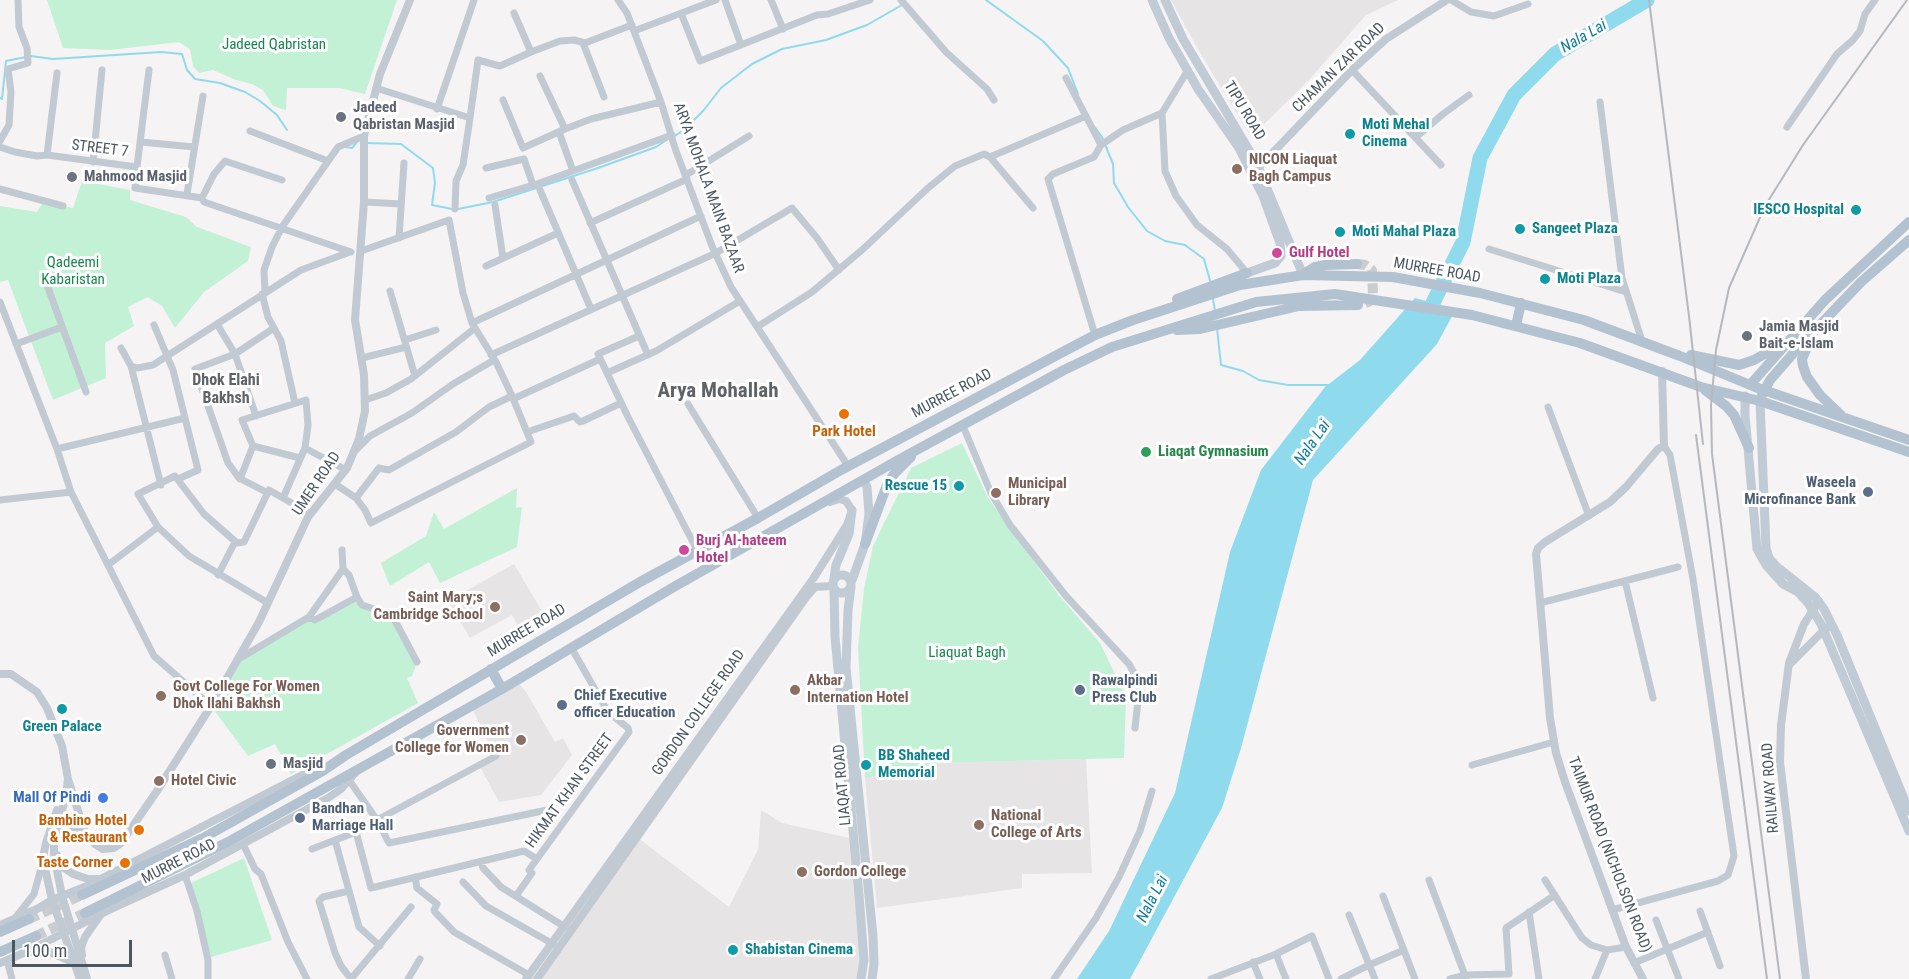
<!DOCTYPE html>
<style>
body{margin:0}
#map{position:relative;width:1909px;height:979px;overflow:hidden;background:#f5f3f3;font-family:"Roboto Condensed",sans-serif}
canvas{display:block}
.scale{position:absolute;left:12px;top:940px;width:120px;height:27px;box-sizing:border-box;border:3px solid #4a5661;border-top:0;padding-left:8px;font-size:18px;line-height:21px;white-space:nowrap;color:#4a5661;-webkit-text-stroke:4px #fff;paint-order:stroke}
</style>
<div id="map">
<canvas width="1909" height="979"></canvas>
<div class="scale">100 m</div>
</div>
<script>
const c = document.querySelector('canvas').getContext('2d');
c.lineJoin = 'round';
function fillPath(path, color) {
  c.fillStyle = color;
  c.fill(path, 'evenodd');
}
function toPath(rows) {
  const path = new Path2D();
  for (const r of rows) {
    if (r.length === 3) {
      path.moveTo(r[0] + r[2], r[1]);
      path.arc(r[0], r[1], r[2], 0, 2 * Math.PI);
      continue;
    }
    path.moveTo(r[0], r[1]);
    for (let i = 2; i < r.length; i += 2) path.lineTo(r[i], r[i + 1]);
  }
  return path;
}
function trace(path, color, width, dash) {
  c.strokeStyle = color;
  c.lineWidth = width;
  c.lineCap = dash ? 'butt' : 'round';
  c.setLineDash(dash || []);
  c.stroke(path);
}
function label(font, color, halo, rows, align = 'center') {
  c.font = font + ' "Roboto Condensed",sans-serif';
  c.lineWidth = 6;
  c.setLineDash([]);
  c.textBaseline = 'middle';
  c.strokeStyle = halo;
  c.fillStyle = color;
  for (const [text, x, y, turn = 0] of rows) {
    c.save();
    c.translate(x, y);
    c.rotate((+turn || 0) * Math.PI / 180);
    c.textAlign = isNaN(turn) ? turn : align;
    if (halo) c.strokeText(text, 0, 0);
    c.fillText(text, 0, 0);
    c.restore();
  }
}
const education = toPath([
 [1171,0,1398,0,1366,15,1309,80,1251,137,1199,51],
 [514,564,543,613,519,627,512,615,470,638,448,601],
 [518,682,526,692,555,742,563,738,572,755,541,795,499,802,479,765,495,756,471,706],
 [1086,759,1092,873,1022,874,1022,888,877,908,865,778,939,763],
 [761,810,782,823,854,839,861,979,530,979,633,834,729,907,758,850]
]);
const green = toPath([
 [47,0,397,0,365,94,339,88,287,88,286,110,273,106,263,90,252,84,236,80,213,70,199,73,193,66,190,49,179,42,110,50,63,48],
 [82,181,130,190,130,200,186,217,197,227,251,247,248,261,204,292,175,328,162,306,148,297,128,307,134,326,105,343,106,378,53,400,8,280,0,282,0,206,37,212,43,202,73,208],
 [962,443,988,498,1057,593,1100,643,1126,697,1124,758,939,763,865,778,858,647,864,589,873,546,911,468],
 [517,488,516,508,522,507,517,547,440,583,429,562,390,586,381,563,426,536,434,512,444,529],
 [357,597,362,605,392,615,417,662,412,676,407,678,418,703,291,774,275,744,248,756,211,706,237,660,309,617,315,620],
 [244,858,272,940,211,957,191,883]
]);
const water = toPath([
 [1415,298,1456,309,1437,344,1313,480,1241,748,1222,808,1130,979,1077,979,1109,931,1175,793,1230,552,1261,470,1325,387,1360,360]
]);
const stream = toPath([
 [986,0,1043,41,1068,68,1078,94],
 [0,98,2,99,6,61,31,56,53,59,161,52,182,54,187,70,195,79,220,83,245,92,260,101,277,115,287,130],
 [1094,126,1102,137,1113,164,1114,183,1128,207,1147,231,1165,241,1185,245,1204,259,1211,284],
 [673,137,684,130,703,111,721,88,752,64,782,49,826,40,867,25,902,5],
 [366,143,401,144,433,168,435,183,432,205,452,209],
 [345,147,352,148,357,142],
 [458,209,493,202,598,168,656,147,668,139],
 [1213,299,1215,311],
 [1217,328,1221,365,1243,371,1259,380,1288,385,1328,385]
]);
const river = toPath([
 [1424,321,1463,242,1480,158,1514,95,1555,54,1647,0]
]);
const primaryTunnel = toPath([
 [1357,264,1365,265,1372,270,1373,295,1370,301,1365,303],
 [29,919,82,895],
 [36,936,85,913]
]);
const minor = toPath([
 [618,0,627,13,661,102,676,151,712,246,731,287,848,466],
 [725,0,741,45],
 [771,0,783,29],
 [901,0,946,52,987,89,994,100],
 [1451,0,1471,12,1494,16,1528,4],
 [514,13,531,52,560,41,574,40,585,43,632,25],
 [681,13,700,61,817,15,828,14,870,0],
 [634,31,716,0],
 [583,43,604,97],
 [1188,70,1162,113,1165,171,1176,196,1197,225,1227,249,1247,273],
 [1352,70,1441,165],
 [540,76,565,129,591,119,661,102],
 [1066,78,1101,145],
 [376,88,470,118,463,165,456,181,455,209],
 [503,100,523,148,565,129],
 [1600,102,1622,278,1642,341],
 [437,109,474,0],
 [470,118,478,60,500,66,531,52],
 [1787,127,1837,54,1853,40,1860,31,1865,14,1875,0],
 [250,131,328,161],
 [559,132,573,171],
 [1416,137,1443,114,1469,95],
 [0,141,9,125,11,92,8,69,28,63,27,48,19,27,18,0],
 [141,142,194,147],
 [0,147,15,152,37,156,47,155,137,167,149,70],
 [47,155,57,73],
 [990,157,1033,208],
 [93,162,102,70],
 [137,167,135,188,202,198,204,202,351,252],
 [486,168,524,159,533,185],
 [686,175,749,136],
 [572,180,648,355],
 [0,189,63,206],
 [540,190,591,309],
 [187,194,203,96],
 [202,198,214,174,225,161,282,180],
 [489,198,537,184,672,135],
 [364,202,401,204],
 [495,205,503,258],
 [590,223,687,179],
 [399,238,404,163],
 [1489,249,1626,292],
 [486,266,558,233],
 [47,285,86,392],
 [390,291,415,376],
 [265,293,264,270,272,247,282,227,338,147,364,136],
 [262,294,268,317,281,341,295,403],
 [0,302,57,449,71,492,0,500],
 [472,323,701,216],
 [217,324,235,354,256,416],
 [154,325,173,370,198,470,178,479],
 [757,327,812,292,862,250,928,188,955,166,984,154,990,157,1086,116],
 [1095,335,1048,179,1053,174,1094,157,1101,145,1123,130,1162,113],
 [639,336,598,354,628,417,697,550],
 [405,340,436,330],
 [16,344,62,327],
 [121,348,131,366,137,368,153,365,301,270,350,252],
 [491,355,716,253,792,208,817,238,839,270],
 [362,358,406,347],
 [131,366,161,485],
 [607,373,656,351,740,301],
 [513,399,600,359,600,361],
 [365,400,386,393,411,379,475,328],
 [688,404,758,518],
 [1548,407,1589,516],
 [963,426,991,493,1010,525,1066,596,1129,664,1135,675,1138,687,1138,701,1135,728],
 [527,432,574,416,580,422,583,421,621,403],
 [253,446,300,458],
 [305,448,346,470],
 [57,449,185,418],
 [356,450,370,436,412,413,453,384,494,360],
 [240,479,253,446,242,420,306,400,308,425,305,448,283,498],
 [335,484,356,498,365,510,371,523,531,442,512,396,496,362,472,323,463,293,449,220,361,251],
 [71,492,154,656,211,706],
 [268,493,239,478,228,463,195,369,235,354,274,328],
 [356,498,379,468,389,470,456,432,489,407,512,396],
 [108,565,158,527],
 [343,569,349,575,357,597,362,605,392,615,417,662],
 [218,575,235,542],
 [1625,581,1653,698],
 [268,603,189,556,158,527,138,494,175,476,204,514,237,543,244,542,269,490,311,514],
 [1540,603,1678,567],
 [309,617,343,569,342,550],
 [237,660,309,617,315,620,357,597],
 [1472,765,1554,742],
 [349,780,377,820,496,756],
 [356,832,371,888,524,851,537,859],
 [335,840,359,927,380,946],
 [243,844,255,869,261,874,288,942,307,979],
 [312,849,356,832,377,820,389,843,552,809],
 [481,862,483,868,501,887,565,927],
 [185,875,197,911,208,960,208,979],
 [415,877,417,888,437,904,434,910,435,912,454,932,529,975],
 [1429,880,1466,978],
 [1545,880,1582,938,1591,945,1607,950,1626,947],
 [463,882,486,906,553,944],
 [349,891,323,897,319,901,335,953,341,966,351,979],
 [516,896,532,873,529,870,629,732,628,728,608,712,572,649],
 [1383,896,1415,979],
 [1612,910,1718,881,1728,875,1734,856,1693,579,1670,455,1664,446],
 [1700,911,1720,966],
 [1529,912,1539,979],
 [1349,915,1375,979],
 [16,917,34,894,43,861],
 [1656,920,1679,979],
 [1276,954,1286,979],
 [165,955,172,979],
 [7,960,12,979],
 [1253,962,1260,979],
 [1634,963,1708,932],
 [351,979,411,907],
 [408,979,420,959],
 [1054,979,1096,918,1119,877,1140,831,1152,791],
 [1211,979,1276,954,1312,936,1329,979],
 [1341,979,1369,965,1404,950],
 [1450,979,1466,975,1509,974,1506,928,1555,895],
 [1595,979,1607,950]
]);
const tertiary = toPath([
 [1259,167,1352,70,1386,39,1447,0],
 [1789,665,1824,630,1829,627],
 [0,674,11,674,37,692,47,708,62,746,68,779,66,795,54,842,54,855,62,896,87,979],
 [68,779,85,833,95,844,103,849,114,848,121,843,157,791,211,706,259,622,308,517,347,468,359,439,365,411,364,375,355,320,364,202,364,136,380,74,410,0],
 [57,810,46,843,43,857,45,868,52,900,80,979],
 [56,838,65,829,70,827,85,833],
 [57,855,64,868,73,874,88,879,97,879],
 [0,925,39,908,52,900,87,886,312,770,325,766],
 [27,952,50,952,75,963],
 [82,955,81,948,85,937,101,914],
 [0,963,26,952,113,908,185,875,328,798,341,789,355,773],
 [526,979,813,579,847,525,852,510,846,501,839,499,830,502],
 [537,979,807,596,815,587,832,586],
 [1643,979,1626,947,1565,782,1556,753,1550,718,1536,554,1538,548,1545,542,1610,502,1626,487,1658,449,1664,446,1662,371],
 [1806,979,1780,762,1781,725,1789,663,1804,624,1819,601]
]);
const secondary = toPath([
 [1152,0,1169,38,1198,89,1239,148,1263,196,1280,243,1281,256,1275,263,1247,273],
 [1165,0,1183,39,1256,162,1303,275],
 [1745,396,1745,415,1757,549,1766,565,1783,584,1798,592,1808,603,1821,624,1909,831],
 [1760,401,1766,548,1769,558,1776,566,1815,597,1824,609,1837,635,1909,811],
 [842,584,9],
 [834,578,836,565,849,534,852,510],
 [851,583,865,544,869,514,867,487,864,481],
 [851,587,848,610,846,668,873,936,874,964,872,979],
 [834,590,835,637,859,895,864,960,861,979]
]);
const primary = toPath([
 [1303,274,1315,267,1325,265,1357,264],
 [1177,299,1247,273],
 [1516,326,1521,303],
 [1177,330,1200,329,1299,306,1358,305],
 [1811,338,1802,359,1803,366,1807,377,1820,395,1841,415],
 [1691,355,1739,365,1754,360,1780,345],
 [1750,385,1825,300,1909,222],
 [1705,390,1726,406,1734,415,1749,448],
 [1762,395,1770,380,1797,349,1861,282,1909,240],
 [865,544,887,485,894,474,911,457],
 [491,669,502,689],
 [82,895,203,838,321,772,346,755,640,582,758,518,841,470,1059,354,1095,335,1133,320,1240,285,1303,275,1393,277,1480,293,1584,320,1680,356,1755,387,1909,440],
 [85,913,228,842,502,689,672,588,900,459,1064,370,1112,347,1256,302,1335,294,1472,315,1580,343,1701,387,1760,401,1909,452],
 [0,932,29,919],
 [0,952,36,936]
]);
const rail = toPath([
 [1649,0,1689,316,1703,444],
 [1696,435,1767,979],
 [1780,979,1712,454,1711,405,1716,350,1729,288,1765,206,1803,145,1907,0]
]);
const markers = [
 [341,117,6,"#6b7280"],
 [1350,134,6,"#0f9aa8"],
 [1237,169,6,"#8d6e63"],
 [72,177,6,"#6b7280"],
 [1856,210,6,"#0f9aa8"],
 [1520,229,6,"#0f9aa8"],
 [1340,232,6,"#0f9aa8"],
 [1277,253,6,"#d1479c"],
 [1545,279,6,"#0f9aa8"],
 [1747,336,6,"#6b7280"],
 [844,414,6,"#e8710a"],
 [1146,452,6,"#2e9e5b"],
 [959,486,6,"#0f9aa8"],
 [1868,492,6,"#5c6f8a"],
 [996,493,6,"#8d6e63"],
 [684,550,6,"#d1479c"],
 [495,607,6,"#8d6e63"],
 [795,690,6,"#8d6e63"],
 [1080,690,6,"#5c6f8a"],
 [161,696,6,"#8d6e63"],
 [562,705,6,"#5c6f8a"],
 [62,709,6,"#0f9aa8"],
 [521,740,6,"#8d6e63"],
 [271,764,6,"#6b7280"],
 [866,765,6,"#0f9aa8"],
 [159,781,6,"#8d6e63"],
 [103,798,6,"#3f7fe0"],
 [300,818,6,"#5c6f8a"],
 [979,825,6,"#8d6e63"],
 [139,830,6,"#e8710a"],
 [125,863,6,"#e8710a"],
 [802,872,6,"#8d6e63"],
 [733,950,6,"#0f9aa8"]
];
const parkNames = [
 ["Jadeed Qabristan",274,45],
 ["Qadeemi",73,263],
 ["Kabaristan",73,280],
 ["Liaquat Bagh",967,653]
];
const streetNames = [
 ["CHAMAN ZAR ROAD",1339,68,-44],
 ["TIPU ROAD",1244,111,59],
 ["STREET 7",100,149,7],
 ["ARYA MOHALA MAIN BAZAAR",708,188,70],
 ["MURREE ROAD",1437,271,10],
 ["MURREE ROAD",952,394,-28],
 ["UMER ROAD",317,484,-56],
 ["MURREE ROAD",527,631,-31],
 ["GORDON COLLEGE ROAD",699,713,-55],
 ["LIAQAT ROAD",843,785,-95],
 ["RAILWAY ROAD",1771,788,-94],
 ["HIKMAT KHAN STREET",570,791,-54],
 ["TAIMUR ROAD (NICHOLSON ROAD)",1609,855,69],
 ["MURRE ROAD",179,862,-27]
];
const worshipNames = [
 ["Jadeed",353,108],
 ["Qabristan Masjid",353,125],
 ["Mahmood Masjid",84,177],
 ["Jamia Masjid",1759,327],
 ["Bait-e-Islam",1759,344],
 ["Masjid",283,764]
];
const cultureNames = [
 ["Moti Mehal",1362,125],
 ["Cinema",1362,142],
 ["IESCO Hospital",1844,210,"right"],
 ["Sangeet Plaza",1532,229],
 ["Moti Mahal Plaza",1352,232],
 ["Moti Plaza",1557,279],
 ["Rescue 15",947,486,"right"],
 ["Green Palace",62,727,"center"],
 ["BB Shaheed",878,756],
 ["Memorial",878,773],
 ["Shabistan Cinema",745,950]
];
const educationNames = [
 ["NICON Liaquat",1249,160],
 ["Bagh Campus",1249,177],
 ["Municipal",1008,484],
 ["Library",1008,501],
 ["Saint Mary;s",483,598,"right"],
 ["Cambridge School",483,615,"right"],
 ["Akbar",807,681],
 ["Internation Hotel",807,698],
 ["Govt College For Women",173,687],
 ["Dhok Ilahi Bakhsh",173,704],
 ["Government",509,731,"right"],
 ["College for Women",509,748,"right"],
 ["Hotel Civic",171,781],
 ["National",991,816],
 ["College of Arts",991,833],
 ["Gordon College",814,872]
];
const hotelNames = [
 ["Gulf Hotel",1289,253],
 ["Burj Al-hateem",696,541],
 ["Hotel",696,558]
];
const foodNames = [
 ["Park Hotel",844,432,"center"],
 ["Bambino Hotel",127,821],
 ["& Restaurant",127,838],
 ["Taste Corner",113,863]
];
const leisureNames = [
 ["Liaqat Gymnasium",1158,452]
];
const serviceNames = [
 ["Waseela",1856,483,"right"],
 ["Microfinance Bank",1856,500,"right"],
 ["Rawalpindi",1092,681],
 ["Press Club",1092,698],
 ["Chief Executive",574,696],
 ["officer Education",574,713],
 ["Bandhan",312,809],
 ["Marriage Hall",312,826]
];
const shopNames = [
 ["Mall Of Pindi",91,798]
];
const waterNames = [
 ["Nala Lai",1584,37,-30],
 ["Nala Lai",1313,443,-55],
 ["Nala Lai",1153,899,-63]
];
const neighbourhoodNames = [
 ["Dhok Elahi",226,381],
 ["Bakhsh",226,399]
];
const districtNames = [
 ["Arya Mohallah",718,392]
];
fillPath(education, '#e6e4e5');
fillPath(green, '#c3f1d5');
fillPath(water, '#90daee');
trace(stream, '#90daee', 2);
trace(river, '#90daee', 15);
trace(primaryTunnel, '#caccce', 10, [10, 5]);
trace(minor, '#c1cad2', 7);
trace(tertiary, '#c1cad2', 8);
trace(secondary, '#c1cbd6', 9);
trace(primary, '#b3c2d1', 10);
trace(rail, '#b5b8bd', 2);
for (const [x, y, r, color] of markers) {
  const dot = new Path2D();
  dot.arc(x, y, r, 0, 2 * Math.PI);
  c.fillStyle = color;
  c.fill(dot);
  trace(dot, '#fff', 2);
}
label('15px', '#17864f', '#fff', parkNames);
label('15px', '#4a5661', '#fff', streetNames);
label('bold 15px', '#5b616d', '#fff', worshipNames, 'left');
label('bold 15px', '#0d838f', '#fff', cultureNames, 'left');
label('bold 15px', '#785e54', '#fff', educationNames, 'left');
label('bold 15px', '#b23c85', '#fff', hotelNames, 'left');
label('bold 15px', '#c56008', '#fff', foodNames, 'right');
label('bold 15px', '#27864d', '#fff', leisureNames, 'left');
label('bold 15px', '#4e5e75', '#fff', serviceNames, 'left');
label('bold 15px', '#366cbe', '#fff', shopNames, 'right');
label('italic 16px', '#0c7c9b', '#fff', waterNames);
label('bold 16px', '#5f6368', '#fff', neighbourhoodNames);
label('bold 21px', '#5f6368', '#fff', districtNames);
</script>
